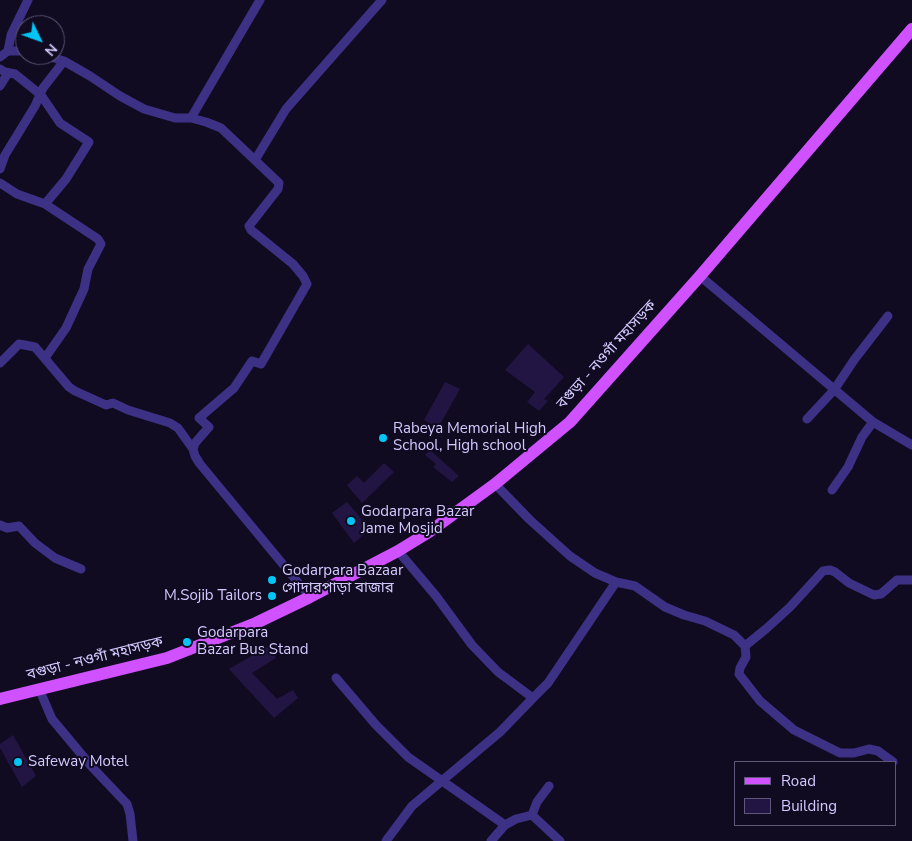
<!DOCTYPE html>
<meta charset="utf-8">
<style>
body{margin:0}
#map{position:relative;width:912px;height:841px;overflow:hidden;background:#110b21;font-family:"Nunito Sans",sans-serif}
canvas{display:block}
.legend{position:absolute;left:734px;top:761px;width:162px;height:65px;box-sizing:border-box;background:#110b21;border:1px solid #5f577a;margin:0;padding:6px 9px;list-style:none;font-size:15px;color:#d5caff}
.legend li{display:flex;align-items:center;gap:10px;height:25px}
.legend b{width:25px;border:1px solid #5f577a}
.north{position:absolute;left:15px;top:15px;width:50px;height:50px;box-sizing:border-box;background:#110b21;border:1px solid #5f577a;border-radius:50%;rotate:132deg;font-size:14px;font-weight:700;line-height:20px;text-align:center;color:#d5caff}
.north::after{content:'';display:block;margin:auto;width:18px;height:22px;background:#00c5f5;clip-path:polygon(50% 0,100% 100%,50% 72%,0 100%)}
</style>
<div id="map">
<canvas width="912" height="841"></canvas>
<ul class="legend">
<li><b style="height:6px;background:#cf51ff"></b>Road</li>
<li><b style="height:14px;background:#231543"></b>Building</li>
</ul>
<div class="north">N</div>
</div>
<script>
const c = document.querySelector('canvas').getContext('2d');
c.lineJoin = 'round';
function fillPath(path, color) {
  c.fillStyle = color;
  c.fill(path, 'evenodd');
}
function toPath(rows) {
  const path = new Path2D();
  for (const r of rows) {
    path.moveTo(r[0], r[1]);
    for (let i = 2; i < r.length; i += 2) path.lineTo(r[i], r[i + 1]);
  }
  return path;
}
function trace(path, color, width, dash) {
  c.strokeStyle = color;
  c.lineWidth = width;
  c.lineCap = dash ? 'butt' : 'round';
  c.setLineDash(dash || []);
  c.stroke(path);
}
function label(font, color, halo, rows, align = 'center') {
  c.font = font + ' "Nunito Sans","Noto Sans Bengali",sans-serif';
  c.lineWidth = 4;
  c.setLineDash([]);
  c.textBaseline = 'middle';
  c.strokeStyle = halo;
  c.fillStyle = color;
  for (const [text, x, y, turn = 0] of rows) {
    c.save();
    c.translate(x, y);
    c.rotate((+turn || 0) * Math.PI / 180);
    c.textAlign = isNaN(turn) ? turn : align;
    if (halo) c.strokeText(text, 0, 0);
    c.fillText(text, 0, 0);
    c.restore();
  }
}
const building = toPath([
 [528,344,564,377,544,399,548,401,539,411,527,402,535,392,505,370],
 [445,382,460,389,438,428,424,420],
 [430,450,459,476,452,482,433,467,436,464,425,455],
 [384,463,394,472,362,503,347,485,357,476,364,483],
 [347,502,370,529,354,543,332,513],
 [269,646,276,658,252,673,277,699,293,690,298,698,274,718,229,669],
 [13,735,36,776,22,787,0,748,0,744]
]);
const minor = toPath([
 [8,51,11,35,28,0],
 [44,55,64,61,90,76,120,96,144,109,175,118,191,118,206,122,221,128,279,183,278,189,249,226,251,230,293,264,303,276,307,284,261,364,252,361,234,388,199,418,209,427,195,443,193,449],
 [0,57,8,51,25,51],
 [0,69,5,72,15,74,41,95,60,123,89,142,66,179,45,204,17,194,0,183],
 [0,86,8,73],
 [191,118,260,0],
 [255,160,286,109,382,0],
 [0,169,5,155,35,106,43,88,64,61],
 [45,204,98,239,101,244,88,269,84,289,66,328,45,358],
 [700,276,873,422,912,445],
 [0,363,19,344,35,347,69,387,75,391,106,405,113,403,128,410,170,423,178,428,193,449,195,456,200,464,310,597],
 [807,419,834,390,854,360,888,316],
 [832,490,848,467,862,437,873,422],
 [0,525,7,528,19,526,35,543,55,558,81,569],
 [398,551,436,596,472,645,498,672,533,698,548,683,616,582,595,573,570,556,530,520,495,484],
 [616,582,635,586,665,607,684,615,705,621,734,635,745,646,746,657,740,668,739,674,760,701,794,730,840,753,854,753,869,749,878,751,893,762],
 [745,646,767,628,790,607,823,571,830,570,835,572,849,583,874,595,881,594,897,580,912,580],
 [336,678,376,725,408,757,505,825,516,819,532,815,560,841],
 [40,691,52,719,92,767,127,804,130,814,133,841],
 [532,815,537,802,549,786],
 [386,841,412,806,500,732,533,698],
 [491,841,505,825]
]);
const primary = toPath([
 [0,699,167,658,256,623,310,597,398,551,429,532,495,484,570,422,700,276,912,29]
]);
const markers = [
 [383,438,5,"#00c5f5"],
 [351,521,5,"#00c5f5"],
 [272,580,5,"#00c5f5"],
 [272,596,5,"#00c5f5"],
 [187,642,5,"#00c5f5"],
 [18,762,5,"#00c5f5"]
];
const streetNames = [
 ["বগুড়া - নওগাঁ মহাসড়ক",607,355,-48],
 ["বগুড়া - নওগাঁ মহাসড়ক",95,659,-14]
];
const poiNames = [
 ["Rabeya Memorial High",393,429],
 ["School, High school",393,446],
 ["Godarpara Bazar",361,512],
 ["Jame Mosjid",361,529],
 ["Godarpara Bazaar",282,571],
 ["গোদারপাড়া বাজার",282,588],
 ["M.Sojib Tailors",262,596,"right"],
 ["Godarpara",197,633],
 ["Bazar Bus Stand",197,650],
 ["Safeway Motel",28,762]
];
fillPath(building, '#231543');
trace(minor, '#3c3184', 9);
trace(primary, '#cf51ff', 12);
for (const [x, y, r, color] of markers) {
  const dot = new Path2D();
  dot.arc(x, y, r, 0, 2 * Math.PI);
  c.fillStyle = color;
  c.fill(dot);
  trace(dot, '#110b21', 2);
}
label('15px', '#d5caff', '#110b21', streetNames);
label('15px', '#d5caff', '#110b21', poiNames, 'left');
</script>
